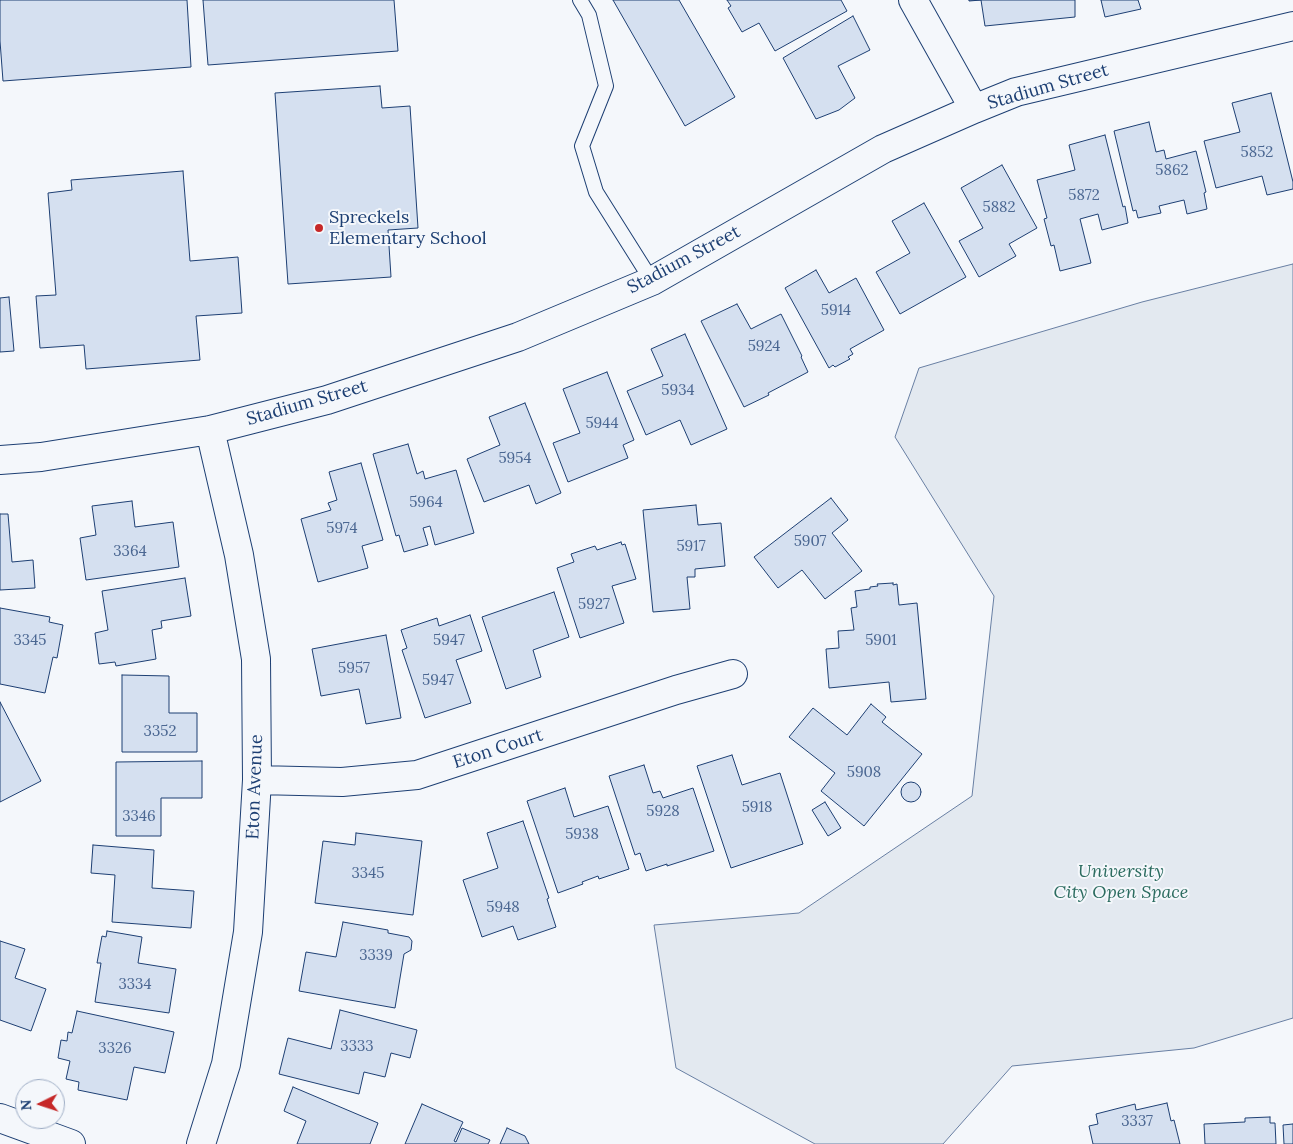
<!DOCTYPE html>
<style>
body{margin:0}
#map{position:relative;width:1293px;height:1144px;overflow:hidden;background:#f4f7fb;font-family:Lora,serif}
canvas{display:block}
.north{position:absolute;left:15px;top:1079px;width:50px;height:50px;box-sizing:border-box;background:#f4f7fb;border:1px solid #9eadc5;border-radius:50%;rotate:266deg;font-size:14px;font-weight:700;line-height:20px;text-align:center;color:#1d3f73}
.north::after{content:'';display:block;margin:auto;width:18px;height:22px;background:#c62828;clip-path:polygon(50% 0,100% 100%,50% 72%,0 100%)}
</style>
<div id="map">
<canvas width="1293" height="1144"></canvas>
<div class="north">N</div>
</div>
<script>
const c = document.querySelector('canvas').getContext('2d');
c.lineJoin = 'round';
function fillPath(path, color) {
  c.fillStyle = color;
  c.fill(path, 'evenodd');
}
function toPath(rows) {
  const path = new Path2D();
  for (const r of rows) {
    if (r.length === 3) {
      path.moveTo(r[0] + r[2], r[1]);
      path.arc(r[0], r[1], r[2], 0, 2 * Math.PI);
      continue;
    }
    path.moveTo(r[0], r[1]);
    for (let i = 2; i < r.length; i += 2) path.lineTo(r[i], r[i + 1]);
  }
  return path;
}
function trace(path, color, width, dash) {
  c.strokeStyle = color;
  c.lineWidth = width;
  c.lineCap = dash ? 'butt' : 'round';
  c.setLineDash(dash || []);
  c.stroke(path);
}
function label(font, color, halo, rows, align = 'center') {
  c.font = font + ' Lora,serif';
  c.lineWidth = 4;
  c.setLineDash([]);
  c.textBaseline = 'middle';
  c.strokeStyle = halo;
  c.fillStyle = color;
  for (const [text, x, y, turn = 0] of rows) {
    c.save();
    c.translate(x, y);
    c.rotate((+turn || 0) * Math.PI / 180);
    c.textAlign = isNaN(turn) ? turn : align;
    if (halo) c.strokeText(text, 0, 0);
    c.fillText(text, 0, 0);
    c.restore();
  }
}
const green = toPath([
 [1293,264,1293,1018,1194,1048,1012,1066,943,1144,815,1144,676,1068,654,925,799,913,972,796,994,596,895,437,919,368,1142,302,1293,264]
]);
const building = toPath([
 [0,0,187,0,191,67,3,81,0,41,0,0],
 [203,0,394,0,398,51,208,65,203,0],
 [613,0,679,0,735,97,685,126,613,0],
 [727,0,841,0,847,11,775,51,759,23,742,32,728,8,731,6,727,0],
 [969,0,1075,0,1075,17,985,26,981,0,969,1,969,0],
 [1101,0,1138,0,1141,9,1105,17,1101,0],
 [853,16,870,50,838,66,855,98,839,110,816,119,783,58,853,16],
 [380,86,382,108,410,106,418,228,388,230,391,277,288,284,275,93,380,86],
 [1271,93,1293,182,1293,189,1267,195,1262,176,1216,188,1204,141,1240,132,1232,103,1271,93],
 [1149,122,1156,152,1164,150,1166,159,1196,151,1206,192,1204,193,1207,209,1187,214,1184,200,1159,206,1161,213,1138,218,1136,210,1133,211,1114,131,1149,122],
 [1105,135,1123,207,1125,206,1128,223,1102,230,1098,214,1080,219,1091,263,1060,271,1054,245,1051,246,1044,219,1047,218,1037,180,1075,170,1069,145,1105,135],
 [1002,165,1037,228,1009,244,1016,256,979,277,959,241,983,228,961,188,1002,165],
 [183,171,190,261,238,257,242,313,196,316,200,360,86,369,84,345,40,348,36,296,56,295,48,193,72,190,71,180,183,171],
 [924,203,966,277,900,314,876,272,910,253,892,221,924,203],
 [816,270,829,293,856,278,884,330,850,349,853,354,848,357,850,359,835,367,833,365,829,368,785,288,816,270],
 [9,297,14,351,0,352,0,298,9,297],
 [737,304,751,329,781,314,802,356,801,357,808,372,768,393,769,395,744,407,701,321,737,304],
 [685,334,727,429,691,445,680,420,646,435,627,391,663,376,651,349,685,334],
 [607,372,634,440,623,445,628,458,568,482,553,443,580,433,563,389,607,372],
 [525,403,561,493,536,504,529,485,484,502,467,459,500,445,489,417,525,403],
 [408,444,417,474,423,471,425,479,456,470,474,533,435,545,430,526,423,528,428,545,404,552,399,535,396,536,373,454,408,444],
 [361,463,383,540,362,546,368,568,318,582,301,519,331,510,328,503,337,500,329,472,361,463],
 [831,498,848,520,832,533,862,571,825,599,802,570,778,588,754,557,831,498],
 [132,501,135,527,173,522,179,567,86,580,80,538,96,535,92,506,132,501],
 [696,505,698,525,721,523,725,566,695,569,695,577,687,577,690,609,653,612,643,510,696,505],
 [0,514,8,514,12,562,33,560,35,588,0,590,0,514],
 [621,542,622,545,625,544,636,579,612,586,624,623,580,638,557,568,574,562,571,554,595,546,597,550,621,542],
 [185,578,191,616,161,621,162,628,152,630,156,659,116,666,115,662,99,664,95,633,108,630,102,591,185,578],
 [893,583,893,585,897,584,899,605,917,603,926,699,891,702,889,682,829,688,826,649,839,648,838,631,854,630,851,608,857,607,855,591,870,589,870,587,878,586,877,584,893,583],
 [554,592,569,637,533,650,541,677,506,689,482,617,554,592],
 [0,608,50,617,49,622,63,625,57,658,53,657,45,693,0,684,0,608],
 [470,615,482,651,456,660,471,703,425,718,402,650,407,648,401,630,437,618,439,626,470,615],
 [386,635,401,718,366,724,359,689,321,696,312,649,386,635],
 [122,675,169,676,169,713,197,713,197,752,122,752,122,675],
 [0,702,41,781,0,802,0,702],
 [871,704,886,717,882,722,922,754,864,826,821,791,835,773,789,737,813,708,847,735,871,704],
 [732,755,742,785,780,773,803,844,731,868,697,766,732,755],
 [202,761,202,798,161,798,161,836,116,836,116,762,202,761],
 [644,765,653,793,660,791,663,798,693,788,714,851,667,866,667,864,646,871,640,853,635,855,609,776,644,765],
 [911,792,10],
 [565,788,574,817,608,806,629,869,599,879,598,876,582,882,583,884,558,893,527,801,565,788],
 [825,802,841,828,828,836,812,810,825,802],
 [523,821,549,898,547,899,556,927,518,940,513,926,482,937,463,880,498,868,487,833,523,821],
 [356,833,422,841,413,915,315,903,323,841,355,845,356,833],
 [93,845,154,850,152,888,194,891,191,928,112,922,115,875,91,873,93,845],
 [343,922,388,930,388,933,409,937,412,941,411,950,404,954,395,1008,299,991,306,952,336,957,343,922],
 [107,931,142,937,138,963,176,969,169,1013,95,1002,101,963,97,963,102,936,106,937,107,931],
 [0,941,25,949,15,978,46,989,31,1031,0,1020,0,941],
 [340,1010,417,1030,410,1058,391,1053,385,1077,364,1072,359,1094,279,1074,288,1038,331,1049,340,1010],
 [77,1011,174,1032,165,1073,134,1067,127,1100,78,1090,79,1082,66,1079,70,1061,58,1058,61,1040,67,1041,68,1032,72,1033,77,1011],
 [293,1087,378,1123,370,1144,297,1144,306,1121,284,1111,293,1087],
 [1167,1103,1171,1121,1174,1120,1180,1144,1093,1144,1089,1126,1098,1124,1096,1114,1135,1104,1136,1110,1167,1103],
 [422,1104,463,1122,454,1141,456,1142,462,1128,490,1140,488,1144,405,1144,422,1104],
 [1270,1117,1270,1123,1275,1123,1276,1144,1205,1144,1204,1124,1245,1122,1245,1118,1270,1117],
 [1293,1124,1293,1144,1284,1144,1283,1125,1293,1124],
 [507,1128,525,1136,529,1144,500,1144,507,1128]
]);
const service = toPath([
 [580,0,589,15,606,86,582,146,596,192,652,281]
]);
const minor = toPath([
 [913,0,974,109],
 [0,460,41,457,210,430,327,400,518,337,652,281,883,149,974,109,1016,92,1293,26],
 [257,780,342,782,417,775,676,690,733,674],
 [0,1118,71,1144],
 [201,1144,226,1064,248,932,257,780,256,659,239,555,210,430]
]);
const markers = [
 [319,228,5,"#c62828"]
];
const numberNames = [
 ["5852",1257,153],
 ["5862",1172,171],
 ["5872",1084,196],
 ["5882",999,208],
 ["5914",836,311],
 ["5924",764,347],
 ["5934",678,391],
 ["5944",602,424],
 ["5954",515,459],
 ["5964",426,503],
 ["5974",342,529],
 ["5907",810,542],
 ["5917",691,547],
 ["3364",130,552],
 ["5927",594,605],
 ["3345",30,641],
 ["5947",449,641],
 ["5901",881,641],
 ["5957",354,669],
 ["5947",438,681],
 ["3352",160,732],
 ["5908",864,773],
 ["5918",757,808],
 ["5928",663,812],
 ["3346",139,817],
 ["5938",582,835],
 ["3345",368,874],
 ["5948",503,908],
 ["3339",376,956],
 ["3334",135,985],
 ["3333",357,1047],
 ["3326",115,1049],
 ["3337",1137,1122]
];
const streetNames = [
 ["Stadium Street",1048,87,-16],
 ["Stadium Street",684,260,-28],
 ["Stadium Street",307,403,-16],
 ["Eton Court",498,749,-18],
 ["Eton Avenue",255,787,-88]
];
const poiNames = [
 ["Spreckels",329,218],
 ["Elementary School",329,239]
];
const parkNames = [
 ["University",1121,872],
 ["City Open Space",1121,893]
];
fillPath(green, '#e3e9f0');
trace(green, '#687fa3', 1);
fillPath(building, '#d5e0f0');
trace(building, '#1d3f73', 1);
trace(service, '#1d3f73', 16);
trace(minor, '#1d3f73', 30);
trace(service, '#f4f7fb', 14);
trace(minor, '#f4f7fb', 28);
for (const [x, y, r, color] of markers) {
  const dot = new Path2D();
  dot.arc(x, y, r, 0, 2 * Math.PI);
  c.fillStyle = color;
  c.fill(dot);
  trace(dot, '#f4f7fb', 2);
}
label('15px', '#4b6792', null, numberNames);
label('18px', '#1d3f73', '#f4f7fb', streetNames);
label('18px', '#1d3f73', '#f4f7fb', poiNames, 'left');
label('italic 18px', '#2c6c60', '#f4f7fb', parkNames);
</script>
